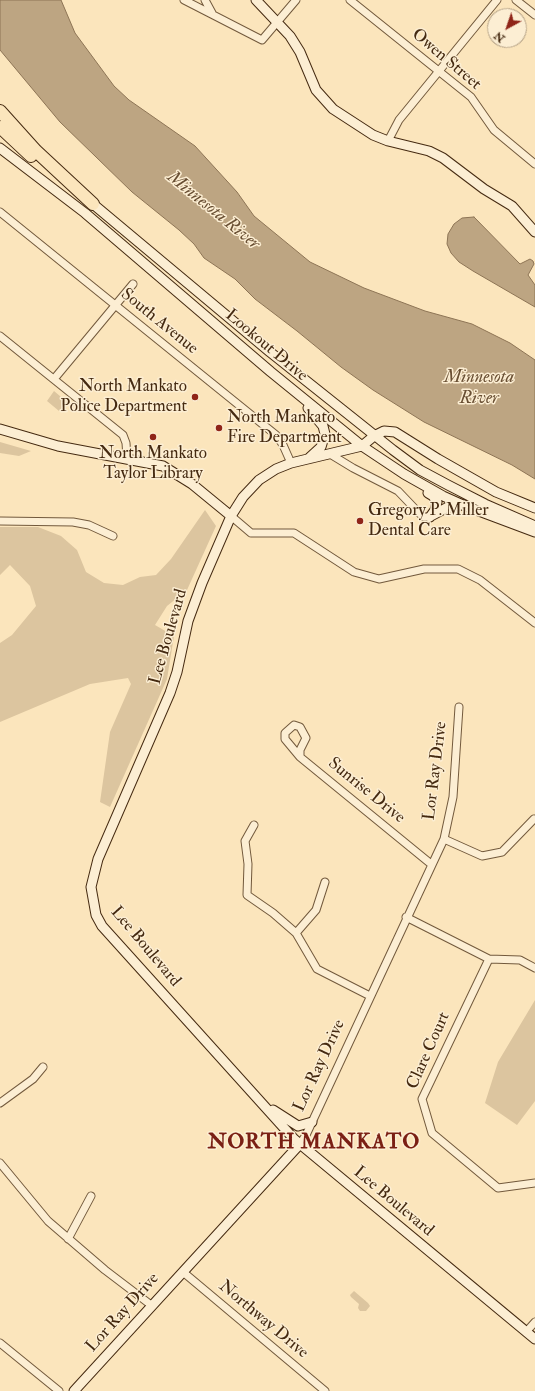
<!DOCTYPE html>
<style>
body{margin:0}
#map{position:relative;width:535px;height:1391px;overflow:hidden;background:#fbe5bc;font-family:"IM FELL Double Pica",serif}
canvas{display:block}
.north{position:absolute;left:487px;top:8px;width:40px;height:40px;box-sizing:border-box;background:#fceed3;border:1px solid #b3a085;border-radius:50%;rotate:220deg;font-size:11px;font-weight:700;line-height:16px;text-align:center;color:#452a11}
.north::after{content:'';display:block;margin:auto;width:14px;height:18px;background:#8f2418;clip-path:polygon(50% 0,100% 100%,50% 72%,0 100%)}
</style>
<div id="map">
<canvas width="535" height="1391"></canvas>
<div class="north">N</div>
</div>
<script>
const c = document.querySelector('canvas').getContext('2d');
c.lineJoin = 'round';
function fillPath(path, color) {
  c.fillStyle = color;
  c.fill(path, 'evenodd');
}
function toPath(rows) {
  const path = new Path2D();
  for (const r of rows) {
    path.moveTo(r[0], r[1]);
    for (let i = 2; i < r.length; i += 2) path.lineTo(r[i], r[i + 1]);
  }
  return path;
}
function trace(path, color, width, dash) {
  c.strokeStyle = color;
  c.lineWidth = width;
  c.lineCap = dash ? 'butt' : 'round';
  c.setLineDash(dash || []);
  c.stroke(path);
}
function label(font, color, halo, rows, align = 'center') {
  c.font = font + ' "IM FELL Double Pica",serif';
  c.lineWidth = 3;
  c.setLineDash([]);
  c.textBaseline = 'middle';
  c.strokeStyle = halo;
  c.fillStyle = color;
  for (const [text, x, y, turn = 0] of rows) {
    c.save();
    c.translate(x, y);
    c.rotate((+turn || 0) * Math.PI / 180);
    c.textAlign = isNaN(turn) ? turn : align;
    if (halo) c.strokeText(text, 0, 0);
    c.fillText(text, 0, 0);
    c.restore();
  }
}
const green = toPath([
 [54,391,67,402,59,411,47,401],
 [0,442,31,451,19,456,0,453],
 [205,510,216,526,187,590,167,606,155,625,174,636,167,679,110,807,100,802,110,732,131,684,128,678,90,684,0,722,0,643,12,635,36,606,30,586,10,565,0,575,0,527,38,527,61,536,77,550,86,572,104,583,123,585,140,577,156,575,171,559],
 [535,1000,535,1101,517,1125,485,1103,498,1062],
 [354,1291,368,1303,370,1306,366,1311,360,1311,358,1308,359,1304,351,1297,350,1295]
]);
const water = toPath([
 [0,0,61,0,75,33,114,86,129,100,195,146,237,192,254,216,310,262,364,288,425,311,472,324,510,343,535,360,535,479,512,465,424,422,373,390,341,367,297,331,255,299,235,279,204,258,194,244,179,230,132,192,60,122,0,50,0,0],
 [474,217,520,264,530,259,533,261,534,264,528,275,535,285,535,307,473,271,459,262,451,253,447,244,448,234,454,224,462,218,474,217]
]);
const street = toPath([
 [184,0,262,40,296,0],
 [205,0,212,13],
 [350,0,471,97,494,130,535,164],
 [516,0,535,15],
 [388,141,399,120,497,0],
 [0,212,276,435,283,445,291,463],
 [0,336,123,435,126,443,127,458],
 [54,379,133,284],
 [330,454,353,468,398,491,419,513,424,517,430,517],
 [231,516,251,533,294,533,354,572,379,579,424,569,458,569,480,580,535,623],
 [0,521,73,522,89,525,113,536],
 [300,757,285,739,285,733,294,725,300,727,306,738,300,750,300,757,431,864],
 [254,825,245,841,248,864,247,895,273,913,296,933,317,969,370,996],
 [444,839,482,856,502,852,534,819],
 [406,917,489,959,520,960,535,968],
 [296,933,316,910,325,882],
 [489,959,422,1099,432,1133,498,1188,535,1183],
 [0,1103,33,1079,43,1067],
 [300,1144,306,1135,444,839,453,797,459,707],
 [0,1163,48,1221,105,1270,151,1305],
 [68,1239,91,1196],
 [183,1272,325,1391],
 [526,1332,535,1322],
 [0,1343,59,1391]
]);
const secondary = toPath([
 [256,0,290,36,300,52,316,90,333,109,373,135,388,141,429,151,443,158,484,189,512,206,535,232],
 [0,148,85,213,271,372,362,446,404,474,443,496,463,505,535,532],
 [93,204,270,352,393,450,420,470,448,485,485,504,535,526],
 [308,408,323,426,325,434,321,447,309,458],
 [0,429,58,446,163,466,192,484,231,516],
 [428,493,433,496,437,502,435,510,430,517],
 [535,508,496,492,438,459,395,432,384,431,374,436,362,446,291,463,276,469,259,480,243,497,231,516,202,583,188,621,177,672,170,693,98,859,91,887,96,915,102,926,294,1139,535,1339],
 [431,516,448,507,461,505],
 [273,1110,298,1126,312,1122],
 [74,1391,300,1144]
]);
const highway = toPath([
 [0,111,36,151,93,204],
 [0,127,31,156]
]);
const markers = [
 [195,397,4,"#8f2418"],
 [219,428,4,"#8f2418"],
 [153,437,4,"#8f2418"],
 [360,521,4,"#8f2418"]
];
const streetNames = [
 ["Owen Street",446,60,40],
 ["South Avenue",159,322,39],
 ["Lookout Drive",266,346,40],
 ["Lee Boulevard",169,637,-74],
 ["Lor Ray Drive",436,771,-83],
 ["Sunrise Drive",366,791,39],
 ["Lee Boulevard",145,947,50],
 ["Clare Court",429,1051,-66],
 ["Lor Ray Drive",320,1066,-65],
 ["Lee Boulevard",393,1202,40],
 ["Lor Ray Drive",123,1313,-48],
 ["Northway Drive",263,1320,40]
];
const poiNames = [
 ["North Mankato",187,387,"right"],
 ["Police Department",187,407,"right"],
 ["North Mankato",227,418],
 ["Fire Department",227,438],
 ["North Mankato",153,454,"center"],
 ["Taylor Library",153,474,"center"],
 ["Gregory P. Miller",368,511],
 ["Dental Care",368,531]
];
const waterNames = [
 ["Minnesota River",213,211,39],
 ["Minnesota",479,378],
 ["River",479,399]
];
const districtNames = [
 ["NORTH MANKATO",314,1143]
];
fillPath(green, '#dcc59f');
fillPath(water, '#bda582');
trace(water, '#8d7455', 1);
trace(street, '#72593c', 9);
trace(secondary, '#452a11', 11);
trace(highway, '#452a11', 14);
trace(street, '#fceed3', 7);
trace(secondary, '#fceed3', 9);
trace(highway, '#fbe5bc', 12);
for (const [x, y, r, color] of markers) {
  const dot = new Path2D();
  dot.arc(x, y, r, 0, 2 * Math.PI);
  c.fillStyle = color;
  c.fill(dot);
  trace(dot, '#fceed3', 1.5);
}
label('17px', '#452a11', '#fceed3', streetNames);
label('17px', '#452a11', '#fceed3', poiNames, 'left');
label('italic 18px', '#694f33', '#fceed3', waterNames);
c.letterSpacing = '1px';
label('bold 21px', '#7a1f14', '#fceed3', districtNames);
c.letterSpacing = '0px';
</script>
